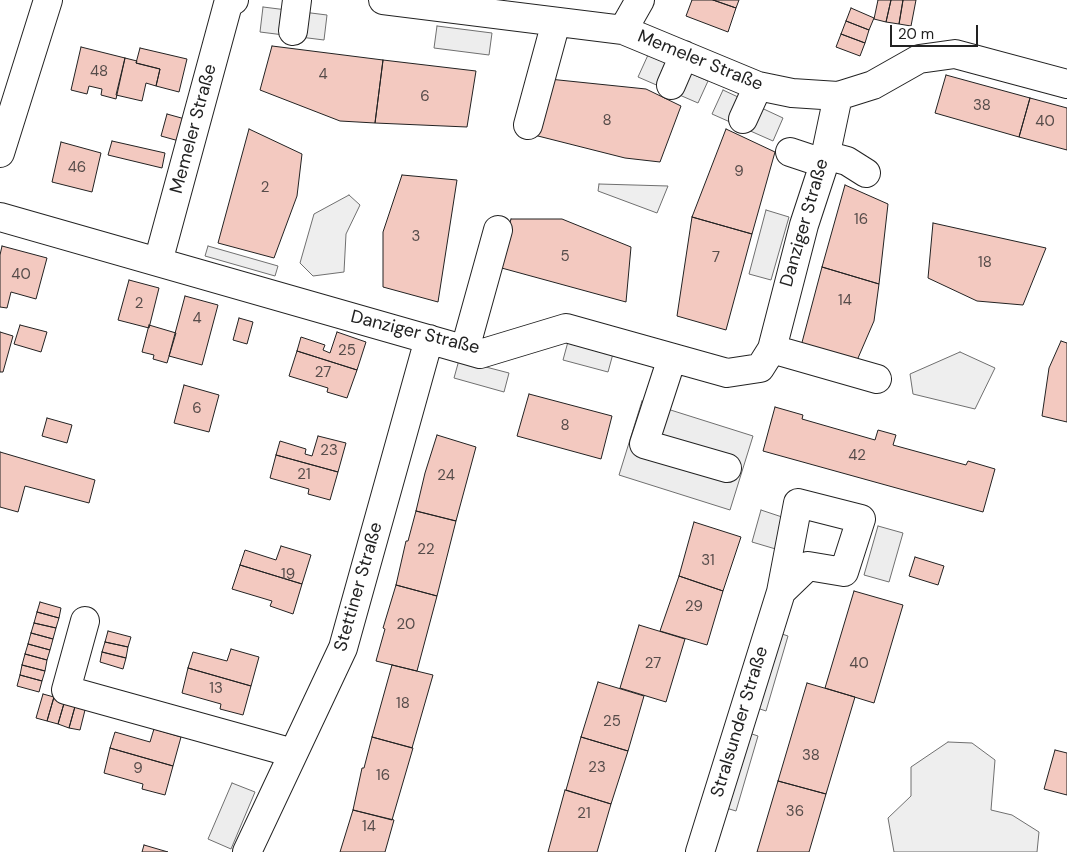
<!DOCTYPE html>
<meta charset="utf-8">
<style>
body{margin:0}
#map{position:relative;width:1067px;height:852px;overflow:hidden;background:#fff;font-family:"DM Sans",sans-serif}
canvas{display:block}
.scale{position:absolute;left:890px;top:25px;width:88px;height:22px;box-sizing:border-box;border:2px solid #222;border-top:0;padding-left:6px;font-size:15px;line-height:18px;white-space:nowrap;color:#222;-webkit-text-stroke:4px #fff;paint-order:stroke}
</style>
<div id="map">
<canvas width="1067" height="852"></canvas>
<div class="scale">20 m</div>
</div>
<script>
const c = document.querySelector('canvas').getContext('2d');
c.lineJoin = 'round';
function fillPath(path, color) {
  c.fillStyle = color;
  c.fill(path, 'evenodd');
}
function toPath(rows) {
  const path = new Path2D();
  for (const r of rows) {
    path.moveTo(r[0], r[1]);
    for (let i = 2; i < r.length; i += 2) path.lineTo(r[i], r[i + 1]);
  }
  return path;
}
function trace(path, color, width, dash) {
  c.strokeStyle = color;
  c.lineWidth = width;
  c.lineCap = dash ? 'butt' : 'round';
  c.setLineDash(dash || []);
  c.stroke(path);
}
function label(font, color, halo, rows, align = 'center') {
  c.font = font + ' "DM Sans",sans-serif';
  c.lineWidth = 4;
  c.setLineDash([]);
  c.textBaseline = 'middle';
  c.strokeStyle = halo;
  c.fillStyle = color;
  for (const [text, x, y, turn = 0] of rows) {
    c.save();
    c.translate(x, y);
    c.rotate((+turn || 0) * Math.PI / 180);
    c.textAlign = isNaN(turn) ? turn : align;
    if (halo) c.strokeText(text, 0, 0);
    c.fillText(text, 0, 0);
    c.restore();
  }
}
const green = toPath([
 [599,184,668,186,657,213,598,191,599,184],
 [349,195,360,205,346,234,344,272,313,276,300,263,314,214,349,195],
 [960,352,995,368,975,409,913,394,910,374,960,352],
 [948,742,972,743,995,760,991,810,1012,815,1039,832,1037,852,894,852,888,818,911,796,911,767,948,742]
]);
const parking = toPath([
 [263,7,327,15,324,40,260,32,263,7],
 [437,26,492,33,489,55,434,48,437,26],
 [648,55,708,81,698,103,638,77,648,55],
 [723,90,783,118,773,141,712,114,723,90],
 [766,210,789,217,771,280,749,274,766,210],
 [208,246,278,266,275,276,205,256,208,246],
 [569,338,614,350,608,372,563,360,569,338],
 [459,360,509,373,504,392,454,378,459,360],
 [642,401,753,436,730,510,619,475,642,401],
 [761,510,788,519,779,550,752,542,761,510],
 [878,526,903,533,889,582,864,575,878,526],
 [779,633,788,636,766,711,757,708,779,633],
 [749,733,758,736,736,811,726,808,749,733],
 [232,783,255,792,231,849,208,839,232,783]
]);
const building = toPath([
 [692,0,713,0,736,8,728,32,686,16,692,0],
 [713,0,739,0,736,8,713,0],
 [878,0,891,0,886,22,874,19,878,0],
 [891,0,903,0,899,24,886,22,891,0],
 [903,0,916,0,911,26,899,24,903,0],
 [851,8,874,18,869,30,846,21,851,8],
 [846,21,869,30,865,43,841,34,846,21],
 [841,34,865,43,860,56,836,47,841,34],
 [272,46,383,60,375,123,340,121,260,90,272,46],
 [81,47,125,58,116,99,101,95,102,89,89,86,87,94,71,90,81,47],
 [140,48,187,59,179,92,156,86,160,69,136,63,140,48],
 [125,58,137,61,136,63,160,69,156,86,146,83,142,101,116,95,125,58],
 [383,60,476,71,467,127,375,123,383,60],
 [946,75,1030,98,1019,137,935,113,946,75],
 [549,79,646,89,681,106,660,162,625,158,534,135,549,79],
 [1030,98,1067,108,1067,150,1019,137,1030,98],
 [167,114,185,119,179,141,161,136,167,114],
 [249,129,302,154,297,196,274,258,218,243,249,129],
 [726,129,775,152,752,234,692,217,726,129],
 [112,141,165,153,162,168,108,155,112,141],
 [61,142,101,153,92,192,52,182,61,142],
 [402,175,457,180,438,302,383,287,383,232,402,175],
 [845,185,888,204,879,284,822,267,845,185],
 [692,217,752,234,726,330,677,316,692,217],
 [511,219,562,219,631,247,626,302,498,267,511,219],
 [933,223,1046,248,1023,305,977,301,928,278,933,223],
 [2,246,47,258,36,299,11,292,7,308,0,307,0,255,2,246],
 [822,267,879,284,874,321,855,365,800,350,822,267],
 [129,280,159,288,149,328,118,320,129,280],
 [185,296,218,305,202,365,169,356,185,296],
 [239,318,253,322,247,344,233,340,239,318],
 [20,325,47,332,41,352,14,344,20,325],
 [149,325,176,333,167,363,153,359,154,355,142,352,149,325],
 [0,332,13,336,3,372,0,372,0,332],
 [337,332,366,342,357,370,297,351,301,337,325,345,323,350,330,353,337,332],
 [1061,341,1067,343,1067,422,1042,416,1049,368,1061,341],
 [297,351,357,370,347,398,327,392,328,388,289,376,297,351],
 [184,385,219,395,209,432,174,423,184,385],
 [529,394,612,416,601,459,517,436,529,394],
 [775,407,803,415,802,419,875,440,878,430,896,435,893,445,966,465,968,461,995,469,983,512,763,451,775,407],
 [47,418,72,425,67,443,42,436,47,418],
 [437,435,476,447,456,521,416,511,425,473,437,435],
 [318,436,346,443,338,472,276,455,280,441,306,449,305,454,312,456,318,436],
 [0,452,95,480,89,503,25,486,18,512,0,507,0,452],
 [276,455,338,472,330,500,308,494,309,489,270,478,276,455],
 [416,511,456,521,437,596,396,585,406,541,408,541,416,511],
 [694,522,741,537,723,591,679,576,694,522],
 [281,546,311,555,302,584,240,565,245,550,276,560,281,546],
 [915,557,944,566,938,585,909,576,915,557],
 [240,565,302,584,293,614,270,606,272,601,232,589,240,565],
 [679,576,723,591,707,645,660,631,679,576],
 [396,585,437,596,417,671,376,661,385,629,383,628,396,585],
 [854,591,903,605,874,703,825,688,854,591],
 [40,602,61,608,59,618,37,612,40,602],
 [37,612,59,618,56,628,34,623,37,612],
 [34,623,56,628,53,639,31,633,34,623],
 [639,625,685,639,666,702,620,688,639,625],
 [108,631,131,637,128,647,105,642,108,631],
 [31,633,53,639,50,650,28,644,31,633],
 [105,642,128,647,126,658,102,652,105,642],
 [28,644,50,650,47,660,25,654,28,644],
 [231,649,259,657,251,686,188,668,193,652,227,661,231,649],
 [102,652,126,658,123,669,100,662,102,652],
 [25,654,47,660,45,671,22,665,25,654],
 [22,665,45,671,42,681,20,675,22,665],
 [392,665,433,675,412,748,372,737,392,665],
 [188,668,251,686,243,715,220,709,221,704,182,693,188,668],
 [20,675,42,681,39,692,17,686,20,675],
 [598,682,644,696,628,751,581,737,598,682],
 [807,683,855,697,826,794,778,781,807,683],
 [43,694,54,697,47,721,36,718,43,694],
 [54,697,65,700,58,724,47,721,54,697],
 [65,700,76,703,69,728,58,724,65,700],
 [76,703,86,706,80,730,69,728,76,703],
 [154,729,181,737,173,766,110,748,115,732,150,742,154,729],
 [372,737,413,748,392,820,353,810,362,768,364,768,372,737],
 [581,737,628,751,611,804,566,790,581,737],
 [110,748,173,766,165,795,142,789,143,784,104,773,110,748],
 [1055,750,1067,753,1067,795,1044,789,1055,750],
 [778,781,826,794,809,852,757,852,778,781],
 [565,790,611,804,597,852,548,852,565,790],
 [353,810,394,820,385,852,340,852,353,810],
 [144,845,168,852,142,852,144,845]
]);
const minor = toPath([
 [383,0,623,30,758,86,792,93,838,96,873,85,919,59,955,54,1067,84],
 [623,30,640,0],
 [293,31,297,0],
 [671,85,684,55],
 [743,119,758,86],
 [528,125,556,22],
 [790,152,823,163],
 [0,153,48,0],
 [825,155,847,161,866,173],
 [0,217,480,354,566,328,727,373,760,368,772,349,804,225,823,167,838,96],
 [158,262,228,4,234,0],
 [465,349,498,230],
 [772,349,877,379],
 [672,358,644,444,727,468],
 [85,621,66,690,293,753],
 [247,852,343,648,429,339],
 [700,852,781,592,798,503,861,519,844,572,808,566,781,592]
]);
const numberNames = [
 ["48",99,72],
 ["4",323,75],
 ["6",425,97],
 ["38",982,106],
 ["8",607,121],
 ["40",1045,122],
 ["46",77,168],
 ["9",739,172],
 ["2",265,188],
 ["16",861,220],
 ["3",416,237],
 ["5",565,257],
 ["7",716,258],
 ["18",985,263],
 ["40",21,275],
 ["14",845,301],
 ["2",139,304],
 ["4",197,319],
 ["25",347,351],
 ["27",323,373],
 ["6",197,409],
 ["8",565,426],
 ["23",329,451],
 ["42",857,456],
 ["21",304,475],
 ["24",446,476],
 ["22",426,550],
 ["31",708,561],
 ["19",288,575],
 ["29",694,607],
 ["20",406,625],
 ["27",653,664],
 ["40",859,664],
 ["13",216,689],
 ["18",403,704],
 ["25",612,722],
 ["38",811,756],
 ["23",597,768],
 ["9",138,769],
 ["16",383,776],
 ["36",795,812],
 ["21",584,814],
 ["14",369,827]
];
const streetNames = [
 ["Memeler Straße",700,61,22],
 ["Memeler Straße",194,129,-75],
 ["Danziger Straße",805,223,-74],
 ["Danziger Straße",415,333,14],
 ["Stettiner Straße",359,587,-74],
 ["Stralsunder Straße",740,722,-73]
];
fillPath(green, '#eee');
trace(green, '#6f6f6f', 1);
fillPath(parking, '#ededed');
trace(parking, '#6f6f6f', 1);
fillPath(building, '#f3c9c0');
trace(building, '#222', 1);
trace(minor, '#222', 30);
trace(minor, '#fff', 28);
label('15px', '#564c4a', null, numberNames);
label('18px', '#222', '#fff', streetNames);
</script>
